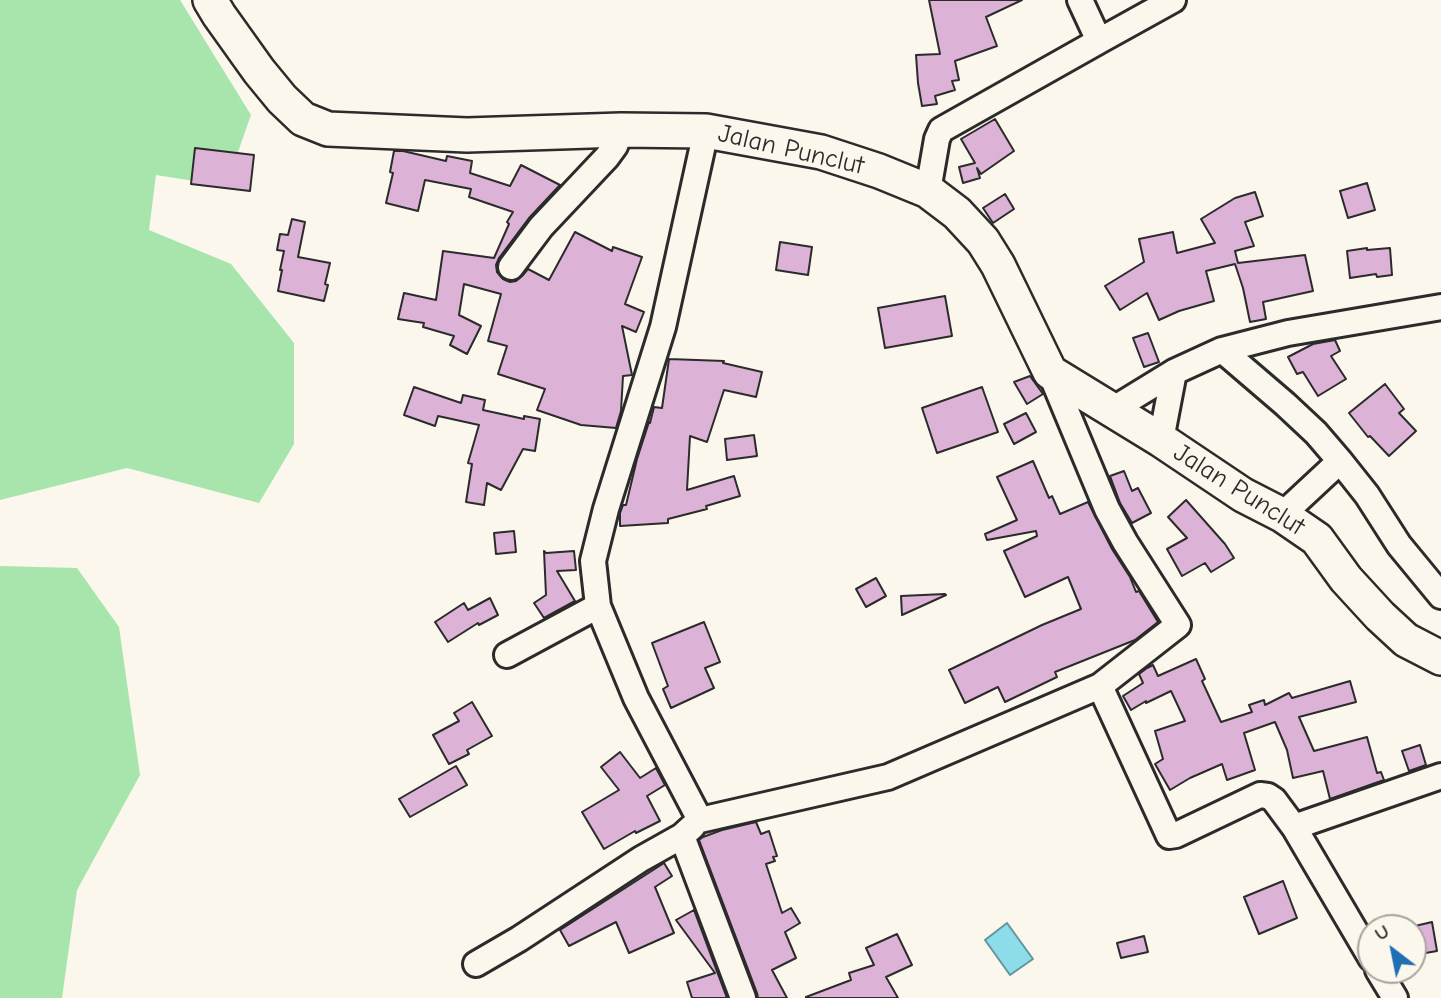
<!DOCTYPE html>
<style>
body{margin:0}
#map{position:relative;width:1441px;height:998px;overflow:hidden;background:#fbf7ec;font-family:"Comic Neue",sans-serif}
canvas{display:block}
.north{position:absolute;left:1357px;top:914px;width:70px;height:70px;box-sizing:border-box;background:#fbf7ec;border:2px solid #a8a59f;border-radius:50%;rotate:328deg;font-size:19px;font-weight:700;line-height:28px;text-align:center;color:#2b2b2b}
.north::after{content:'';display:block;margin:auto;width:24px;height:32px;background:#1f6fb2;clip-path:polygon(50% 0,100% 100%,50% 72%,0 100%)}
</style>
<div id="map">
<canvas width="1441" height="998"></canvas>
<div class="north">U</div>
</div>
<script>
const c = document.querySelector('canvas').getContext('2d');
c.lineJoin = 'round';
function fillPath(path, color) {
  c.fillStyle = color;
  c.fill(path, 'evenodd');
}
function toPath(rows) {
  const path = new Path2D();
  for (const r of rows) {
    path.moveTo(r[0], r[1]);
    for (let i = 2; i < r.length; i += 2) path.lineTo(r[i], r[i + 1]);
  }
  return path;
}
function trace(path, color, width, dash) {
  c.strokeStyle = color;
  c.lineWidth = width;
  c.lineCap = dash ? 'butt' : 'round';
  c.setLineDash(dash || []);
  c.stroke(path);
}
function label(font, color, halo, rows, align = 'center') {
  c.font = font + ' "Comic Neue",sans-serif';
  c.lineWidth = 6;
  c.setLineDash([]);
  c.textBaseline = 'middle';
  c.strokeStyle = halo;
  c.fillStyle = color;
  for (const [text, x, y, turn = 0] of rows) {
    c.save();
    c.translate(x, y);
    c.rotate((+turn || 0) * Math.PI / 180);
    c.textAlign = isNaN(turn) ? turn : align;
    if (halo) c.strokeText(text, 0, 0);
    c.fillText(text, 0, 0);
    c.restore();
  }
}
const green = toPath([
 [0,0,180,0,251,115,226,186,156,175,149,230,231,264,294,343,294,444,259,503,127,468,0,500],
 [0,566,77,568,119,627,140,775,77,890,62,998,0,998]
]);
const water = toPath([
 [1007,923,1033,959,1010,975,985,940,1007,923]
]);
const building = toPath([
 [929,0,1022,0,986,17,997,46,955,61,959,80,952,81,955,90,935,96,937,104,922,106,918,83,916,55,940,54,929,0],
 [995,119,1014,151,981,174,977,168,980,178,963,183,959,167,975,163,961,139,995,119],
 [195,148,254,155,250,191,191,184,195,148],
 [394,151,403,151,446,161,447,156,472,161,470,173,510,186,521,165,560,185,529,218,499,258,496,265,497,272,503,279,510,282,516,281,522,276,528,269,549,280,575,232,612,251,613,247,642,257,625,304,644,312,636,332,622,326,632,375,623,376,621,411,616,428,581,425,537,410,545,389,498,374,507,346,488,341,501,294,464,284,459,315,481,326,467,354,450,345,454,336,423,327,424,323,398,319,404,293,436,300,443,251,494,258,509,224,507,222,513,212,469,197,471,189,425,180,418,211,386,203,393,173,390,172,394,151],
 [1367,183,1375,210,1348,218,1340,191,1367,183],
 [1255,192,1263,216,1245,222,1254,246,1235,251,1238,263,1305,255,1313,291,1263,302,1266,319,1250,322,1243,288,1235,264,1206,271,1214,301,1179,311,1159,320,1147,293,1120,310,1105,286,1144,262,1139,239,1173,232,1177,253,1215,243,1201,219,1235,198,1255,192],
 [1005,194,1014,209,993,223,983,208,1005,194],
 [292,219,305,222,298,257,330,263,325,284,328,285,324,301,278,291,282,270,280,270,284,251,277,250,280,234,288,235,292,219],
 [780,242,812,247,808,275,776,270,780,242],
 [1367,248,1367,250,1390,248,1392,275,1377,277,1376,274,1350,278,1347,251,1367,248],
 [945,296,952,336,885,348,878,308,945,296],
 [1148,333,1159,362,1144,367,1133,338,1148,333],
 [1335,340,1340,351,1331,356,1346,379,1318,396,1303,372,1297,374,1288,357,1313,344,1335,340],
 [669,359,724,361,723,363,762,372,756,397,724,390,707,442,690,436,687,490,734,476,740,496,706,506,707,509,668,519,668,523,620,526,620,513,623,505,626,505,637,459,649,422,650,423,654,407,662,408,669,359],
 [1030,376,1043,394,1027,404,1014,382,1030,376],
 [1385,384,1404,409,1399,413,1416,431,1389,456,1370,436,1368,437,1349,413,1385,384],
 [414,387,461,403,463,395,485,400,483,410,524,419,524,416,540,419,535,451,523,449,501,490,487,483,484,505,466,502,472,464,468,463,479,425,438,416,435,426,404,415,414,387],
 [982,387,998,432,937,453,922,408,982,387],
 [1026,413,1036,432,1014,444,1004,424,1026,413],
 [754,435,757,456,727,460,725,439,754,435],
 [1033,461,1049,498,1052,496,1060,514,1088,502,1112,549,1130,577,1136,592,1139,591,1158,622,1135,640,1055,672,1057,677,1005,702,998,687,965,703,949,670,1042,625,1081,609,1068,577,1025,597,1004,551,1037,536,1036,531,987,540,985,534,1017,520,997,477,1033,461],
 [1124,471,1132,491,1138,488,1151,513,1132,523,1120,503,1110,476,1124,471],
 [1186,500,1225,544,1234,558,1211,572,1205,563,1182,576,1167,549,1187,538,1168,517,1186,500],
 [514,531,516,552,496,554,494,533,514,531],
 [544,551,546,553,574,551,576,570,557,571,575,601,544,618,534,603,546,595,544,551],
 [876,578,886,596,866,607,856,589,876,578],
 [945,594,946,595,902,615,901,596,945,594],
 [490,598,498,615,479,625,478,623,448,642,435,622,464,603,468,610,490,598],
 [704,622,720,662,705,668,714,688,671,708,663,689,668,686,652,643,704,622],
 [1196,659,1205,679,1202,681,1221,722,1252,712,1249,705,1264,700,1265,705,1289,693,1292,698,1350,681,1356,702,1299,717,1314,751,1367,737,1377,773,1381,772,1384,780,1330,799,1323,771,1293,778,1287,750,1275,722,1244,733,1255,770,1227,780,1222,764,1190,778,1170,790,1155,764,1163,759,1155,731,1185,721,1171,691,1146,703,1146,701,1131,710,1123,696,1143,683,1139,674,1147,668,1153,665,1158,676,1196,659],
 [472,702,492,736,467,750,469,754,449,764,433,735,459,721,454,713,472,702],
 [1420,745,1426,765,1409,771,1402,751,1420,745],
 [620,752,640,778,656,768,665,785,647,796,660,821,636,833,635,831,604,849,582,812,619,790,601,767,620,752],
 [456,766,467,785,410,817,399,799,456,766],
 [756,822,761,834,769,831,777,856,773,857,775,861,766,864,782,913,791,908,800,923,785,932,796,958,772,970,787,998,758,998,757,993,699,840,703,837,722,830,756,822],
 [664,863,672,876,655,887,674,933,629,953,616,922,569,946,560,930,664,863],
 [1283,881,1297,918,1259,934,1244,897,1283,881],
 [694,910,727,998,692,998,687,982,715,973,676,920,694,910],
 [1432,922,1437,951,1420,954,1415,926,1432,922],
 [897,934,912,965,886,977,898,998,806,998,806,997,851,980,849,973,874,965,866,948,897,934],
 [1144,936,1148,952,1121,958,1117,943,1144,936]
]);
const minor = toPath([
 [1099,41,1173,0],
 [706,131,663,327,606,509,593,561,598,606,636,698,700,820,888,777,1100,686,1178,625,1125,542,1107,509,1050,372],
 [928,191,937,139,941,130,1099,41,1080,0],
 [511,267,541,227,607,157,615,146,621,130],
 [1222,350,1285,404,1316,433,1340,461,1367,495,1399,545,1441,596],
 [1112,410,1174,372,1222,350,1288,333,1441,307],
 [1161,440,1174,372],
 [1282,515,1340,461],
 [507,655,598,606],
 [1100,686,1169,836,1176,835,1260,795,1268,796,1274,800,1294,827,1371,958],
 [693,826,682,836,743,998],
 [1294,827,1441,776],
 [476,964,519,939,641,859,682,836],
 [1378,970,1395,998]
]);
const secondary = toPath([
 [210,0,219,15,259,71,282,99,303,119,328,129,467,135,621,130,706,131,821,152,879,171,928,191,957,213,983,241,998,265,1050,372,1161,440,1243,495,1282,515,1317,539,1346,579,1380,616,1406,640,1441,658]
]);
const streetNames = [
 ["Jalan Punclut",791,150,13],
 ["Jalan Punclut",1239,490,32]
];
fillPath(green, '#a7e5ac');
fillPath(water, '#8cdce9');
trace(water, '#65959d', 2);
fillPath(building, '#dcb2d7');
trace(building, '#2b2b2b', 2);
trace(minor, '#2b2b2b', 30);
trace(secondary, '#2b2b2b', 38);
trace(minor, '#fbf7ec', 24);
trace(secondary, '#fbf7ec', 33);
label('26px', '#2b2b2b', '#fbf7ec', streetNames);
</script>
